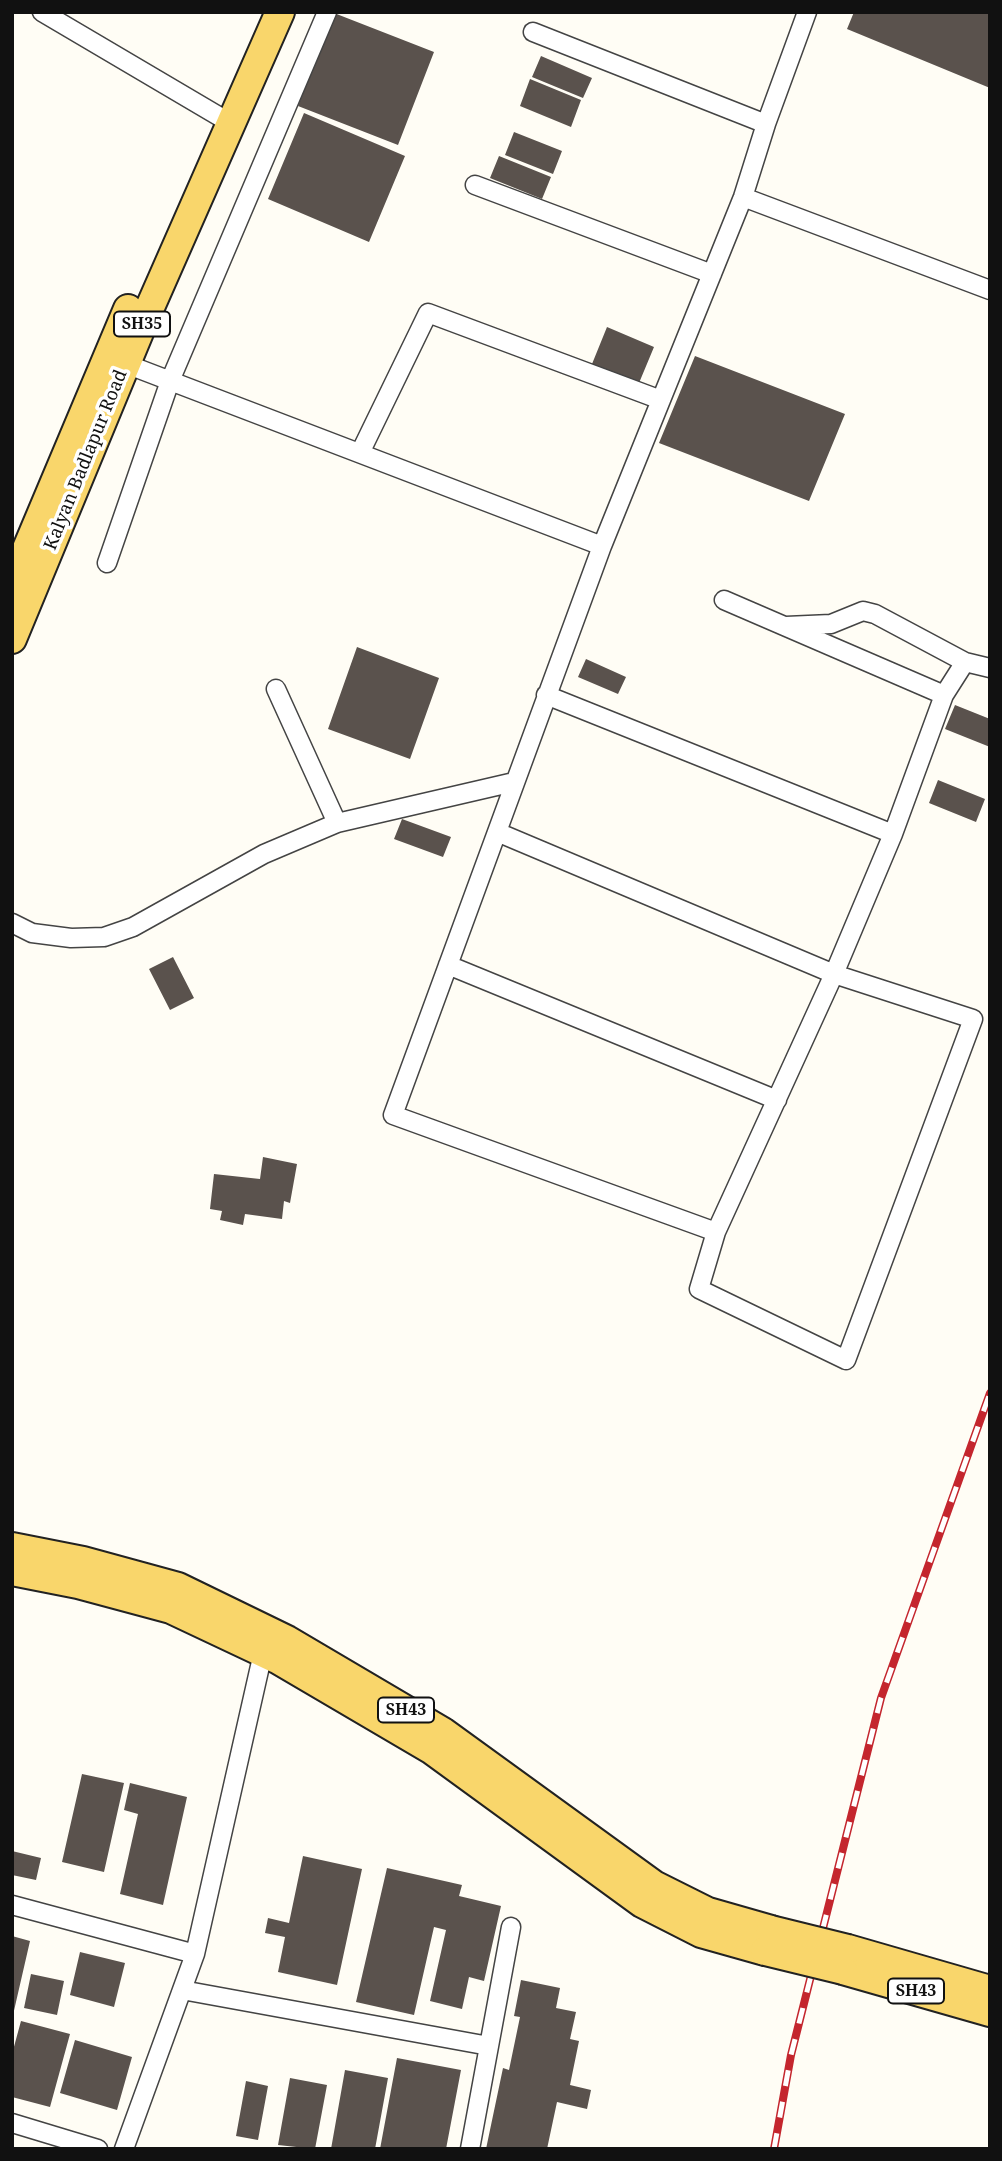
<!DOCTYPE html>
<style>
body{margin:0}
#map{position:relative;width:1002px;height:2161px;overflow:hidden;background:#fffdf5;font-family:"Noto Serif",serif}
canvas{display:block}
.frame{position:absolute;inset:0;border:14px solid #111;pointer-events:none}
</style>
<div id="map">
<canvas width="1002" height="2161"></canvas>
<div class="frame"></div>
</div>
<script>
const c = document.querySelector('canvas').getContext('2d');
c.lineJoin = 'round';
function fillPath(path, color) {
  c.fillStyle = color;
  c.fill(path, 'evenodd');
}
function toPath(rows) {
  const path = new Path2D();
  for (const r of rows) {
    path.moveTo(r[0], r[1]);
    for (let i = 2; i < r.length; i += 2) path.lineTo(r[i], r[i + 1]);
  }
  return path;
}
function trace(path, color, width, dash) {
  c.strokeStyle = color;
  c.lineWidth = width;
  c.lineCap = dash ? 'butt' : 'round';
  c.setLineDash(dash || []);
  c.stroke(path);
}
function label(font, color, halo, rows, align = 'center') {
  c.font = font + ' "Noto Serif",serif';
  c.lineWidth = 7;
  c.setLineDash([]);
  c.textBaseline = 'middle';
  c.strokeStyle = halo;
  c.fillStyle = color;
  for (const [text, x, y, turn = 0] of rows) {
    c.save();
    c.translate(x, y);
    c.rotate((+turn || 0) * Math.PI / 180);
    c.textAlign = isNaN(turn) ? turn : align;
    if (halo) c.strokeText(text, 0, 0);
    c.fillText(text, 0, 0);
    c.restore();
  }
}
const building = toPath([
 [854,12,990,12,990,88,847,29],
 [334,13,434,52,398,145,298,106],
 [541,56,592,78,583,98,532,77],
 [530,79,581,100,571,127,520,106],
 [304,113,405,156,369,242,268,199],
 [514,132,562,151,553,174,505,155],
 [499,156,551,177,542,199,490,178],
 [607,327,654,347,639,383,592,364],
 [695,356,845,414,809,501,659,443],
 [357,647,439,678,410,759,328,729],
 [586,659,626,677,618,694,578,677],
 [955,705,990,719,990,747,945,729],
 [938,780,985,799,976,822,929,803],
 [402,819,451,837,443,857,394,839],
 [173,957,194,998,170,1010,149,969],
 [263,1157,297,1164,290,1203,284,1201,282,1219,245,1214,243,1225,220,1220,222,1211,210,1209,214,1174,260,1179],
 [82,1774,124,1783,104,1872,62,1862],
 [130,1783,187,1797,163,1905,120,1894,138,1814,124,1810],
 [12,1851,41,1858,36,1880,12,1875],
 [303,1856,362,1869,337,1985,278,1972,285,1937,265,1933,268,1918,289,1923],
 [387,1868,462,1885,459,1896,501,1906,484,1981,469,1977,462,2009,430,2001,446,1930,434,1927,414,2015,356,2002],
 [12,1936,30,1941,13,2015,12,2015],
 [80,1952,125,1963,114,2007,70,1995],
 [31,1974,64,1981,57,2015,24,2008],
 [521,1980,560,1988,556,2008,576,2012,570,2039,579,2041,570,2085,591,2090,587,2109,557,2102,547,2149,486,2149,503,2068,509,2070,520,2017,514,2016],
 [21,2021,70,2034,50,2107,12,2097,12,2054],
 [75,2040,132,2057,117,2110,60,2093],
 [397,2058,461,2070,446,2149,380,2149],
 [345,2070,388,2078,375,2149,331,2149],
 [290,2078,327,2085,315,2149,278,2145],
 [246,2081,268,2086,258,2140,236,2136]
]);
const minor = toPath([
 [42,12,232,124],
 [533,32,766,124],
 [475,185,712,274],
 [743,197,990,290],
 [126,364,602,546],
 [360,453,428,313,661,400],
 [107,563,170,381,327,12],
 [724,600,944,695],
 [786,626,831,624,863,611,875,614,965,662],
 [276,689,337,823],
 [546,695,893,834],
 [497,832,834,974,973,1019,846,1360,699,1289,716,1232,834,974,893,834,944,695,965,662,990,668],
 [12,923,32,933,71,938,104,937,133,927,264,854,337,823,514,782],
 [448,965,777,1100],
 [716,1232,393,1115,602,546,743,197,766,124,807,12],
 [12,1905,195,1954],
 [182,1990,489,2046],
 [12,2123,98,2149],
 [124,2149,195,1954,265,1644],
 [470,2149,511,1927]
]);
const primary = toPath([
 [12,584,128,309],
 [12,639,140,330,280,12],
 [12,1547,83,1561,178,1587,287,1640,443,1732,654,1885,708,1912,771,1930],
 [12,1571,78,1584,171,1609,277,1659,432,1750,642,1903,701,1933,765,1951],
 [848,1949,990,1990],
 [843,1970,990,2012]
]);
const rail = toPath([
 [774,2149,791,2055,881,1698,990,1393]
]);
const primaryBridge = toPath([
 [771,1930,848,1949],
 [765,1951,843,1970]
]);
const shields = [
 [142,324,56],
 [406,1710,56],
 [916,1991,56]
];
const shieldNames = [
 ["SH35",142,324],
 ["SH43",406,1710],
 ["SH43",916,1991]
];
const streetNames = [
 ["Kalyan Badlapur Road",86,460,-68]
];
fillPath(building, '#5a524d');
trace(minor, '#444', 21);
trace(primary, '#222', 32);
trace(minor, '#fff', 18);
trace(primary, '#f9d66b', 28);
trace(rail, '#c4262e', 8);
trace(rail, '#fff', 5, [16]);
trace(primaryBridge, '#222', 32, []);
trace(primaryBridge, '#f9d66b', 28);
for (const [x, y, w] of shields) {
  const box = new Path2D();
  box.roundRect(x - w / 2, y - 12.5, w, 25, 5);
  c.fillStyle = '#fff';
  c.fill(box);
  trace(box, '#111', 2);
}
label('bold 16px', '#111', null, shieldNames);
label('18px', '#111', '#fff', streetNames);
</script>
